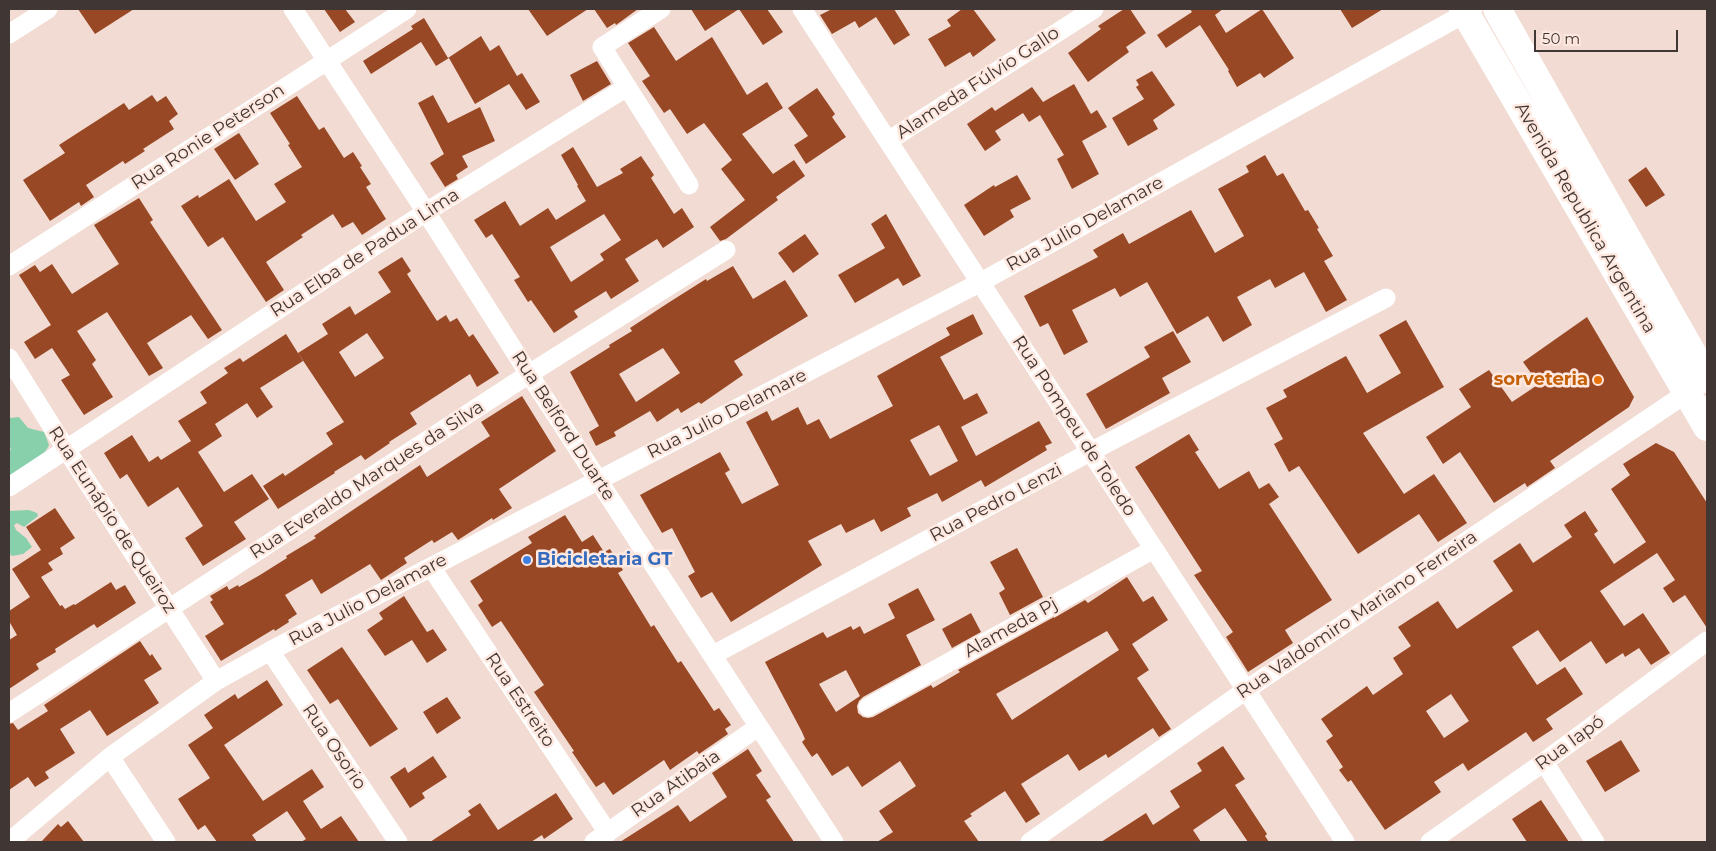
<!DOCTYPE html>
<meta charset="utf-8">
<style>
body{margin:0}
#map{position:relative;width:1716px;height:851px;overflow:hidden;background:#f1dbd2;font-family:Montserrat,sans-serif}
canvas{display:block}
.frame{position:absolute;inset:0;border:10px solid #403734;pointer-events:none}
.scale{position:absolute;left:1534px;top:30px;width:144px;height:22px;box-sizing:border-box;border:2px solid #403734;border-top:0;padding-left:6px;font-size:15px;line-height:18px;white-space:nowrap;color:#403734;-webkit-text-stroke:4px #ffe8df;paint-order:stroke}
</style>
<div id="map">
<canvas width="1716" height="851"></canvas>
<div class="frame"></div>
<div class="scale">50 m</div>
</div>
<script>
const c = document.querySelector('canvas').getContext('2d');
c.lineJoin = 'round';
function fillPath(path, color) {
  c.fillStyle = color;
  c.fill(path, 'evenodd');
}
function toPath(rows) {
  const path = new Path2D();
  for (const r of rows) {
    path.moveTo(r[0], r[1]);
    for (let i = 2; i < r.length; i += 2) path.lineTo(r[i], r[i + 1]);
  }
  return path;
}
function trace(path, color, width, dash) {
  c.strokeStyle = color;
  c.lineWidth = width;
  c.lineCap = dash ? 'butt' : 'round';
  c.setLineDash(dash || []);
  c.stroke(path);
}
function label(font, color, halo, rows, align = 'center') {
  c.font = font + ' Montserrat,sans-serif';
  c.lineWidth = 5;
  c.setLineDash([]);
  c.textBaseline = 'middle';
  c.strokeStyle = halo;
  c.fillStyle = color;
  for (const [text, x, y, turn = 0] of rows) {
    c.save();
    c.translate(x, y);
    c.rotate((+turn || 0) * Math.PI / 180);
    c.textAlign = isNaN(turn) ? turn : align;
    if (halo) c.strokeText(text, 0, 0);
    c.fillText(text, 0, 0);
    c.restore();
  }
}
const green = toPath([
 [19,417,28,428,44,432,49,445,44,454,9,479,9,452,11,449,9,445,9,419,10,418],
 [29,510,37,513,38,516,24,527,17,523,14,525,16,530,26,538,32,547,23,554,12,556,9,553,9,511]
]);
const building = toPath([
 [78,9,134,9,95,34],
 [324,9,345,9,355,22,340,32],
 [528,9,588,9,547,36],
 [594,9,638,9,616,25,615,23,607,28],
 [691,9,767,9,783,32,763,45,739,9,705,31],
 [832,9,894,9,910,35,894,45,876,17,859,28,855,21,832,34,820,15],
 [962,9,973,9,996,40,973,57,970,52,945,67,928,39,951,26,947,20],
 [1124,9,1130,9,1146,33,1126,47,1129,52,1088,82,1068,53,1101,29,1098,26],
 [1190,9,1223,9,1215,15,1226,33,1262,9,1294,58,1264,78,1260,73,1237,87,1228,71,1229,70,1200,25,1166,48,1157,35,1192,12],
 [1340,9,1383,9,1352,28],
 [424,18,448,58,481,36,490,51,499,45,517,76,522,73,540,102,526,110,509,84,475,104,449,58,436,66,421,42,371,74,363,61,413,29,411,26],
 [654,27,676,61,712,37,747,95,767,82,783,108,742,134,773,174,794,160,805,176,776,197,778,200,726,239,720,241,710,227,745,200,721,169,732,160,704,123,687,134,670,109,664,113,642,81,650,76,628,43],
 [597,61,611,84,583,101,570,75],
 [1152,71,1175,105,1153,120,1158,129,1128,146,1112,118,1144,99,1136,87,1139,85,1136,80],
 [1074,84,1091,114,1097,110,1107,127,1082,141,1099,174,1072,189,1057,159,1064,155,1040,115,1029,122,1023,113,995,131,1001,140,985,151,967,124,992,107,995,111,1032,87,1043,102],
 [817,88,835,114,832,117,846,137,806,164,794,145,808,136,788,108],
 [152,95,157,102,166,96,178,114,169,121,174,129,143,149,145,151,125,164,123,161,86,185,94,197,81,206,79,202,50,221,23,180,65,153,59,145,124,103,129,110],
 [433,95,448,123,480,107,495,141,462,156,468,167,456,175,458,179,445,187,430,163,444,154,418,103],
 [297,96,319,130,324,127,344,158,353,152,362,166,360,167,371,184,366,187,386,219,362,235,353,222,342,228,333,214,301,235,303,237,266,262,284,290,266,302,223,237,208,247,181,206,198,195,199,198,229,179,256,221,286,202,274,184,302,167,288,145,290,144,270,113],
 [239,133,259,164,235,180,214,149],
 [573,147,597,187,623,173,620,169,641,156,654,175,651,178,674,214,682,208,694,227,663,248,657,239,625,259,639,281,611,299,606,291,574,311,578,317,554,333,531,300,528,302,514,280,520,277,492,234,486,238,474,220,505,201,520,226,548,208,556,220,586,201,577,186,578,185,561,155],
 [604,214,621,240,600,254,604,260,571,282,550,247],
 [1265,155,1277,176,1283,173,1305,211,1308,210,1319,228,1317,229,1333,256,1324,261,1347,300,1326,312,1304,272,1275,288,1270,279,1237,297,1252,325,1223,342,1208,316,1177,334,1147,282,1120,297,1115,288,1072,310,1088,342,1064,355,1048,323,1040,327,1024,296,1098,257,1093,250,1123,233,1129,244,1191,210,1215,253,1244,236,1218,189,1249,172,1246,166],
 [1646,167,1665,195,1646,207,1628,180],
 [1017,175,1031,199,1010,210,1014,217,984,236,964,205,994,185,995,187],
 [139,198,153,220,150,222,222,330,208,339,191,315,147,343,163,368,149,376,107,312,77,331,96,360,92,364,113,397,84,415,61,380,70,375,52,348,35,359,24,342,51,325,19,275,35,265,40,272,52,264,72,294,119,264,94,225],
 [886,214,921,276,903,286,898,278,855,303,838,275,885,248,871,224],
 [805,234,819,254,793,273,778,253],
 [402,257,411,271,407,274,437,321,446,315,450,322,457,318,469,337,473,334,499,373,477,387,470,374,410,413,417,424,389,442,390,443,365,460,361,455,334,472,335,473,278,509,263,486,283,473,285,476,333,444,326,433,344,422,298,353,328,334,322,324,350,306,355,315,391,292,378,272],
 [367,333,384,358,355,377,339,352],
 [733,266,753,299,785,280,808,316,734,361,743,375,701,404,699,402,681,413,678,408,657,422,650,411,614,432,616,436,596,446,589,432,599,426,570,372,610,347,609,345,632,331,630,328,668,303,706,279,707,281],
 [663,348,680,373,636,402,619,374],
 [973,314,983,334,940,357,964,400,977,393,988,413,961,427,976,456,1039,421,1052,443,1045,446,1047,450,985,487,981,480,942,502,937,493,907,508,911,516,881,532,874,519,846,533,841,524,808,541,822,565,731,622,712,592,701,598,688,576,695,572,672,528,662,533,640,495,720,452,730,470,725,473,742,504,779,485,746,422,767,411,772,421,798,407,807,425,819,419,830,439,893,406,877,376,950,335,946,328],
 [939,425,958,461,930,476,910,440],
 [1587,317,1634,397,1629,407,1550,461,1555,468,1527,487,1525,483,1494,503,1460,452,1443,464,1426,437,1471,407,1459,389,1489,370,1512,402,1539,384,1523,362],
 [1406,320,1444,387,1363,433,1404,494,1434,474,1467,523,1438,542,1419,514,1358,554,1299,466,1289,472,1274,444,1283,439,1266,408,1287,397,1283,390,1346,356,1367,393,1401,373,1379,335],
 [1173,331,1191,362,1162,378,1170,393,1106,429,1086,394,1150,357,1144,347],
 [286,334,303,361,260,388,273,407,257,418,247,403,215,424,222,436,198,452,224,492,252,474,269,499,234,522,246,539,203,566,185,538,203,526,178,487,148,507,127,474,120,479,104,453,132,435,149,462,158,456,161,460,191,441,178,421,207,403,200,392,228,373,224,368,240,358,243,362],
 [522,396,556,451,499,489,512,508,493,520,492,518,458,540,452,532,434,543,432,540,404,558,407,563,381,580,370,564,321,594,312,579,285,595,297,614,288,620,289,622,275,631,274,629,221,661,205,636,224,624,210,602,213,600,210,596,227,586,229,590,238,585,239,587,260,575,287,558,286,556,316,538,314,536,420,465,427,477,490,436,481,422],
 [1189,434,1199,450,1195,452,1219,489,1249,471,1259,489,1269,483,1279,497,1269,504,1332,600,1285,630,1293,643,1248,672,1226,637,1233,632,1194,575,1202,571,1135,467],
 [1656,443,1674,452,1707,503,1707,628,1685,595,1673,603,1663,588,1675,580,1657,553,1600,591,1624,626,1643,613,1670,653,1651,665,1639,648,1625,657,1623,653,1606,664,1591,641,1560,662,1538,630,1512,647,1537,685,1565,667,1583,694,1546,719,1553,729,1533,742,1526,732,1468,771,1463,763,1434,782,1441,792,1385,830,1351,780,1348,782,1339,770,1343,767,1326,741,1333,736,1321,719,1367,686,1373,695,1403,674,1393,658,1411,646,1398,627,1438,601,1457,629,1513,591,1493,561,1520,543,1533,563,1572,537,1564,525,1585,511,1598,531,1594,534,1614,564,1646,542,1611,489,1630,475,1623,464],
 [1451,694,1469,721,1444,738,1426,711],
 [55,508,75,538,60,548,63,554,48,563,53,570,41,577,60,606,62,605,65,609,74,604,75,605,111,582,116,590,125,585,136,603,97,628,94,624,55,649,56,652,36,664,39,669,9,689,9,640,17,635,9,621,9,611,30,597,12,569,41,550,26,527],
 [565,515,582,542,593,535,604,552,610,549,623,570,618,573,651,627,654,625,678,663,681,661,714,711,719,708,731,725,725,729,728,734,699,754,697,751,670,770,664,760,613,795,604,782,596,787,572,752,574,751,534,692,544,685,501,621,492,627,478,605,483,601,470,581,532,543,528,537],
 [1017,548,1043,597,1010,615,999,593,1005,589,990,562],
 [1127,577,1143,602,1153,596,1168,620,1132,644,1149,670,1137,678,1171,729,1159,737,1153,728,1108,758,1106,754,1079,771,1068,754,1021,784,1040,814,1026,823,1005,791,970,814,972,816,964,821,979,842,877,842,893,832,879,811,916,786,900,761,862,787,848,766,832,776,817,753,812,757,802,742,805,739,802,732,765,662,823,632,827,638,851,626,853,630,860,626,864,634,895,618,888,604,918,588,935,620,906,635,921,665,863,697,859,701,857,706,858,713,863,717,868,718,873,717,931,685,933,688,960,672,958,670,1054,617,1054,618,1085,600,1088,603],
 [1107,631,1119,650,1012,720,996,694],
 [846,670,860,696,836,712,819,684],
 [404,596,427,632,433,629,447,650,427,663,412,640,385,656,367,630,383,619,379,613],
 [971,613,981,632,952,648,942,629],
 [140,641,150,656,152,654,162,669,144,680,159,703,107,736,90,710,60,729,75,753,45,772,49,778,35,787,28,777,9,790,9,724,13,723,18,730,48,711,44,705],
 [342,647,398,729,370,747,338,699,330,704,307,670],
 [267,680,283,705,224,745,263,801,312,769,324,787,303,801,321,829,341,816,359,842,301,842,306,839,287,811,252,835,257,842,217,842,205,825,198,830,178,799,210,778,188,745,213,728,204,715,235,694,238,699],
 [447,697,461,718,437,734,423,712],
 [1621,740,1640,771,1605,792,1586,761],
 [1223,746,1245,779,1235,785,1267,834,1265,836,1269,842,1248,842,1225,808,1193,830,1201,842,1101,842,1146,813,1153,825,1180,807,1170,791,1202,771,1197,763],
 [748,749,762,771,756,775,771,797,766,800,794,842,620,842,678,805,690,822,727,797,712,773],
 [433,756,447,777,422,793,425,798,410,808,390,777,405,767,408,773],
 [556,793,573,819,544,839,542,835,531,842,430,842,471,815,468,811,480,803,498,830],
 [1541,800,1569,842,1527,842,1512,819],
 [68,821,84,842,41,842,58,824,61,827]
]);
const minor = toPath([
 [293,9,426,212,529,374,834,842],
 [661,9,602,47,689,185],
 [802,9,1345,842],
 [9,34,48,9],
 [888,141,1094,9],
 [9,266,407,9],
 [9,358,66,449,216,681],
 [9,487,426,212,627,87],
 [431,567,608,833],
 [270,651,398,842],
 [713,655,1090,452,1386,298],
 [868,707,1154,549],
 [9,713,529,374,726,250],
 [110,757,166,842],
 [1544,762,1595,842],
 [9,842,110,757,216,681,270,651,431,567,981,282,1473,9],
 [594,842,758,727],
 [1030,842,1246,690,1697,386],
 [1430,842,1544,762,1707,641]
]);
const secondary = toPath([
 [1463,9,1707,427],
 [1497,9,1707,379]
]);
const markers = [
 [1598,380,5,"#e8710a"],
 [527,560,5,"#3f7fe0"]
];
const streetNames = [
 ["Alameda Fúlvio Gallo",978,83,-33],
 ["Rua Ronie Peterson",208,137,-33],
 ["Avenida Republica Argentina",1585,218,60],
 ["Rua Julio Delamare",1085,224,-29],
 ["Rua Elba de Padua Lima",365,253,-33],
 ["Rua Julio Delamare",727,414,-27],
 ["Rua Belford Duarte",563,426,57],
 ["Rua Pompeu de Toledo",1074,426,57],
 ["Rua Everaldo Marques da Silva",367,480,-33],
 ["Rua Pedro Lenzi",996,503,-28],
 ["Rua Eunápio de Queiroz",112,520,57],
 ["Rua Julio Delamare",368,600,-28],
 ["Rua Valdomiro Mariano Ferreira",1357,615,-34],
 ["Alameda Pj",1011,628,-29],
 ["Rua Estreito",520,700,56],
 ["Rua Iapó",1570,743,-36],
 ["Rua Osorio",334,747,56],
 ["Rua Atibaia",676,784,-35]
];
const foodNames = [
 ["sorveteria",1588,380]
];
const shopNames = [
 ["Bicicletaria GT",537,560]
];
fillPath(green, '#87d0ab');
fillPath(building, '#984825');
trace(minor, '#fff', 19);
trace(secondary, '#fff', 28);
for (const [x, y, r, color] of markers) {
  const dot = new Path2D();
  dot.arc(x, y, r, 0, 2 * Math.PI);
  c.fillStyle = color;
  c.fill(dot);
  trace(dot, '#ffe8df', 2);
}
label('18px', '#403734', '#ffe8df', streetNames);
label('bold 18px', '#c56008', '#ffe8df', foodNames, 'right');
label('bold 18px', '#366cbe', '#ffe8df', shopNames, 'left');
</script>
